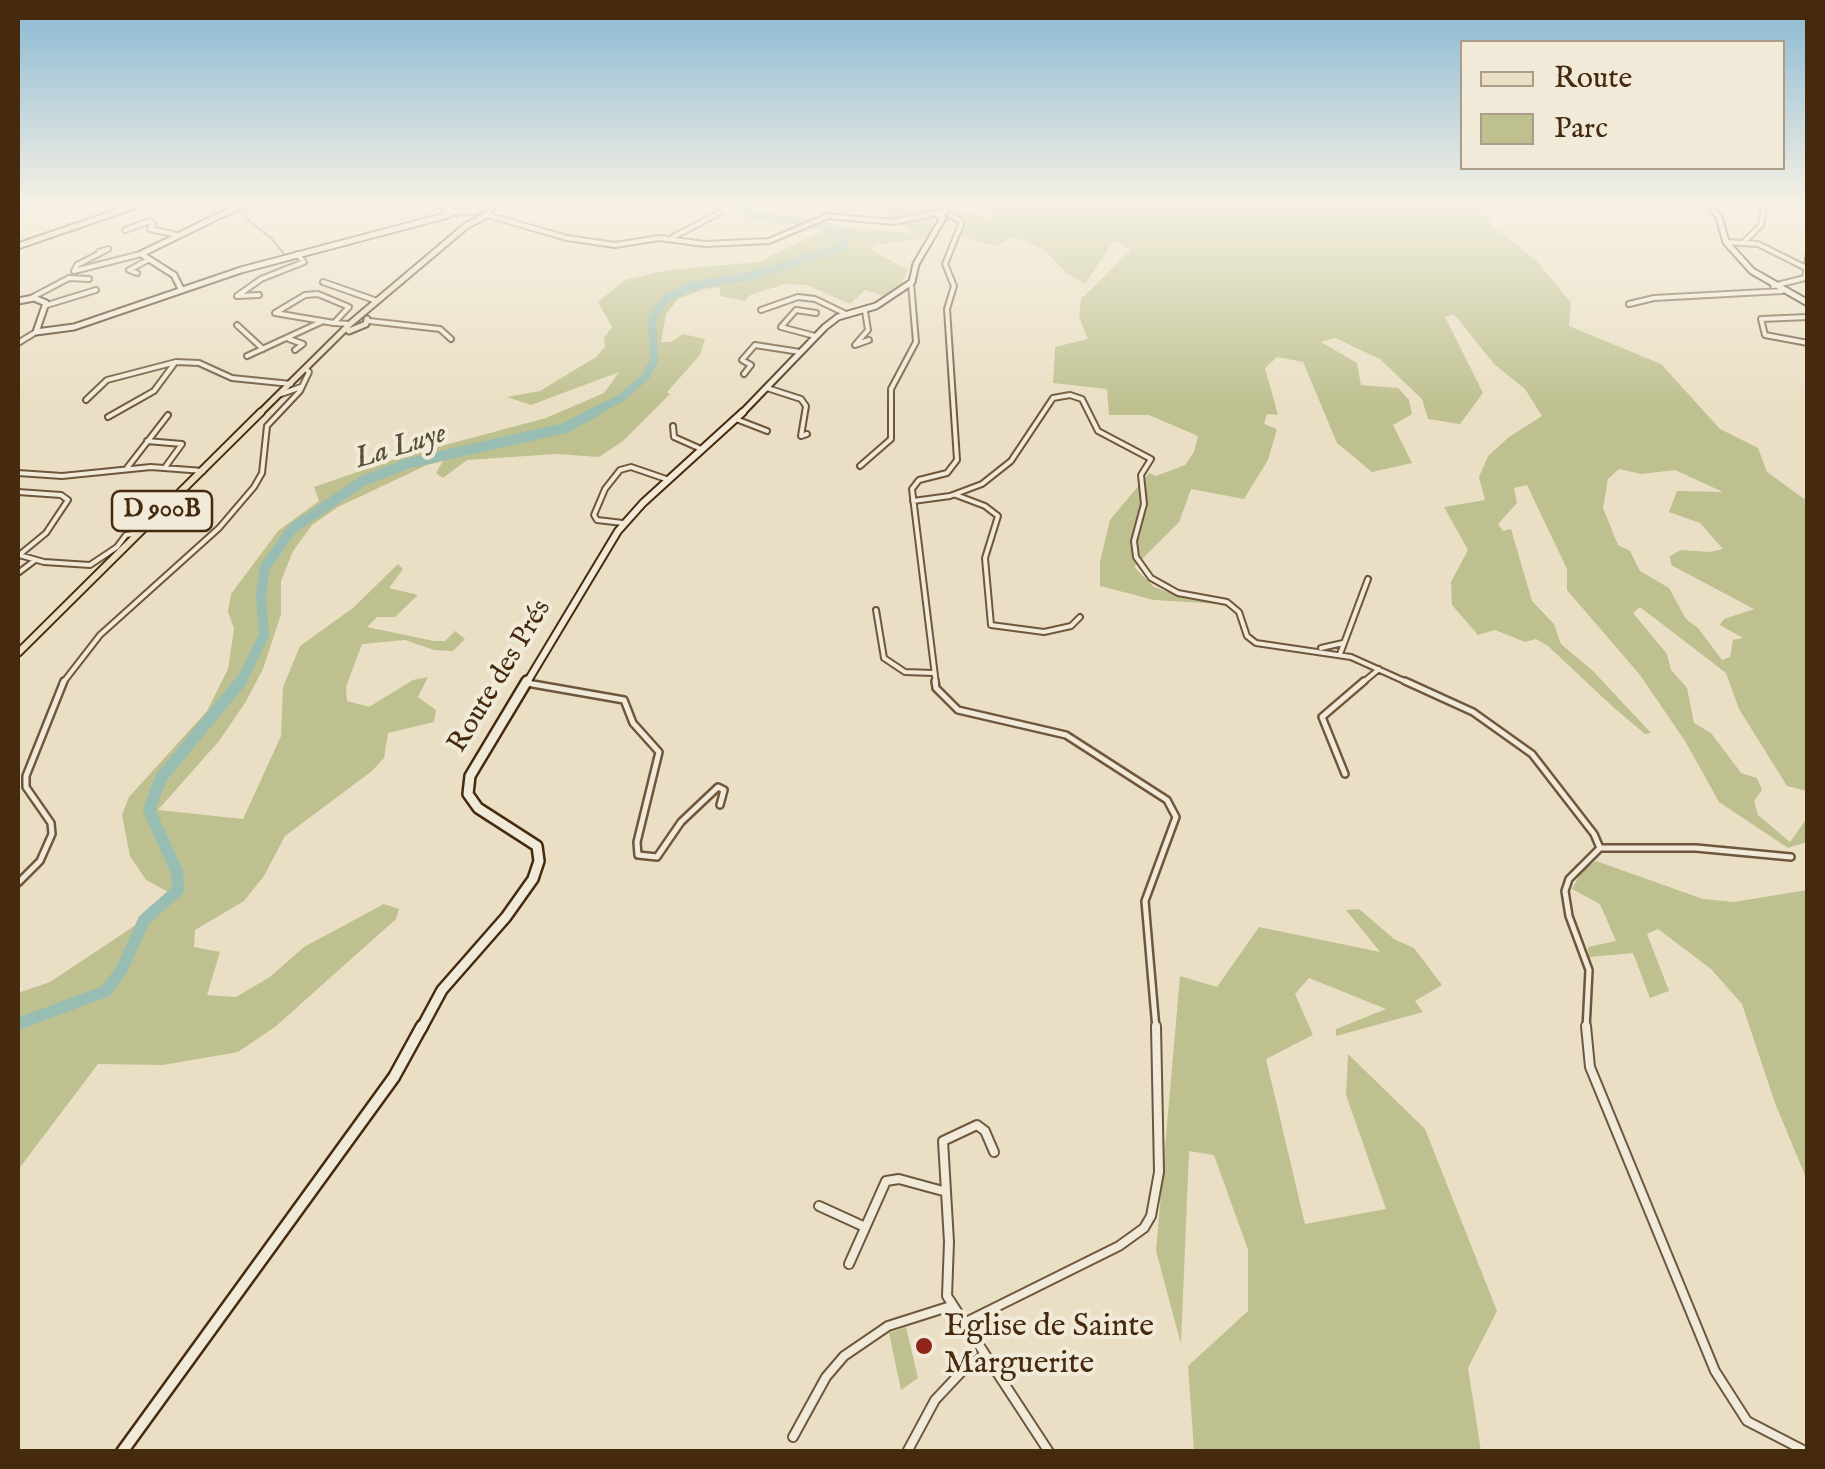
<!DOCTYPE html>
<meta charset="utf-8">
<style>
body{margin:0}
#map{position:relative;width:1825px;height:1469px;overflow:hidden;background:#eadfc4;font-family:"IM FELL English",serif}
canvas{display:block}
.frame{position:absolute;inset:0;border:20px solid #452a0e;pointer-events:none}
.legend{position:absolute;left:1460px;top:40px;width:325px;height:130px;box-sizing:border-box;background:#f1ead9;border:2px solid #ac9d88;margin:0;padding:12px 18px;list-style:none;font-size:30px;color:#452a0e}
.legend li{display:flex;align-items:center;gap:20px;height:50px}
.legend b{width:50px;border:2px solid #ac9d88}
</style>
<div id="map">
<canvas width="1825" height="1469"></canvas>
<div class="frame"></div>
<ul class="legend">
<li><b style="height:12px;background:#eadfc4"></b>Route</li>
<li><b style="height:28px;background:#bec08f"></b>Parc</li>
</ul>
</div>
<script>
const c = document.querySelector('canvas').getContext('2d');
c.lineJoin = 'round';
function fillPath(path, color) {
  c.fillStyle = color;
  c.fill(path, 'evenodd');
}
function toPath(rows) {
  const path = new Path2D();
  for (const r of rows) {
    path.moveTo(r[0], r[1]);
    for (let i = 2; i < r.length; i += 2) path.lineTo(r[i], r[i + 1]);
  }
  return path;
}
function trace(path, color, width, dash) {
  c.strokeStyle = color;
  c.lineWidth = width;
  c.lineCap = dash ? 'butt' : 'round';
  c.setLineDash(dash || []);
  c.stroke(path);
}
function label(font, color, halo, rows, align = 'center') {
  c.font = font + ' "IM FELL English",serif';
  c.lineWidth = 8;
  c.setLineDash([]);
  c.textBaseline = 'middle';
  c.strokeStyle = halo;
  c.fillStyle = color;
  for (const [text, x, y, turn = 0] of rows) {
    c.save();
    c.translate(x, y);
    c.rotate((+turn || 0) * Math.PI / 180);
    c.textAlign = isNaN(turn) ? turn : align;
    if (halo) c.strokeText(text, 0, 0);
    c.fillText(text, 0, 0);
    c.restore();
  }
}
const green = toPath([
 [876,203,944,203,991,219,994,211,969,206,973,203,1480,203,1493,226,1538,262,1571,303,1569,326,1661,364,1720,429,1758,448,1767,472,1807,501,1807,791,1787,786,1739,709,1726,673,1640,607,1633,613,1667,654,1671,670,1687,688,1694,723,1711,733,1741,773,1757,778,1762,790,1754,801,1758,815,1790,842,1807,818,1807,842,1788,848,1719,802,1685,741,1640,675,1567,590,1567,569,1527,485,1514,488,1517,503,1498,524,1503,531,1511,529,1532,601,1554,624,1561,644,1593,671,1651,733,1645,734,1613,707,1548,646,1536,639,1525,642,1495,630,1478,635,1452,605,1451,582,1468,550,1444,507,1485,500,1479,477,1488,456,1509,437,1542,416,1525,389,1494,364,1454,314,1445,317,1483,393,1460,424,1428,419,1422,399,1380,359,1335,338,1321,342,1357,363,1361,385,1398,388,1409,400,1412,414,1393,425,1412,463,1372,472,1337,443,1303,362,1277,357,1265,368,1278,415,1267,414,1264,424,1277,429,1268,460,1244,499,1191,489,1179,522,1134,567,1154,587,1184,598,1221,604,1154,600,1100,586,1100,562,1110,520,1149,473,1156,476,1185,465,1194,452,1198,436,1149,415,1109,415,1107,389,1053,383,1055,347,1088,339,1079,317,1081,299,1131,250,1114,241,1085,284,1067,273,1043,249,1013,237,996,246,961,236,955,221,935,220,926,238,874,245,872,250,908,270,900,286,885,296,865,290,850,304,807,285,785,284,750,295,745,301,720,296,720,287,704,289,678,299,666,314,661,342,671,342,683,334,705,339,700,355,667,392,670,394,623,441,599,457,556,454,467,460,443,478,436,473,443,461,427,465,338,507,312,525,293,551,281,581,281,614,263,669,245,703,219,741,158,810,243,819,281,736,283,687,300,646,353,608,398,564,403,569,389,588,418,595,395,617,377,617,367,627,434,641,445,641,455,631,465,639,453,651,434,650,405,640,362,644,346,687,347,701,369,707,413,680,428,677,418,697,436,710,434,722,388,733,384,758,372,771,285,836,264,876,244,901,195,930,194,947,220,952,207,995,236,997,270,977,304,947,384,904,399,909,396,919,275,1027,238,1052,163,1065,98,1064,18,1170,18,993,50,982,178,897,146,880,130,856,122,815,129,797,207,711,228,669,234,629,228,611,231,594,278,531,319,501,314,487,404,456,546,418,604,393,619,372,531,405,507,397,540,391,596,357,605,347,604,338,612,327,598,302,625,280,668,270,759,262,831,226,914,233,876,210],
 [1619,469,1641,474,1675,470,1723,492,1677,491,1669,512,1700,523,1723,549,1710,552,1681,550,1670,556,1671,565,1754,609,1724,619,1720,625,1743,638,1733,640,1730,657,1722,660,1698,628,1686,619,1669,588,1640,571,1630,551,1618,545,1603,508,1608,479],
 [1596,861,1703,899,1734,902,1807,890,1807,1180,1775,1103,1742,1004,1711,969,1658,929,1647,934,1669,991,1650,998,1633,953,1589,957,1588,947,1616,941,1600,904,1572,889,1583,869],
 [1359,909,1394,939,1414,948,1442,985,1415,1001,1423,1012,1336,1036,1336,1029,1386,1009,1309,978,1295,994,1313,1035,1266,1059,1305,1224,1386,1209,1346,1095,1348,1054,1425,1129,1497,1311,1468,1368,1481,1451,1194,1451,1188,1366,1248,1311,1248,1250,1214,1155,1189,1151,1181,1344,1156,1251,1180,976,1217,987,1259,927,1380,952,1346,910],
 [906,1327,918,1378,901,1390,889,1333]
]);
const stream = toPath([
 [247,204,245,218,270,237,285,255]
]);
const riverFar2 = toPath([
 [590,414,621,398,646,376,654,361,652,319,665,299,692,286,755,275,843,247,845,239,835,230,808,222,752,216,747,212,750,203]
]);
const riverFar1 = toPath([
 [240,684,264,635,261,595,265,567,292,529,363,481,406,464,565,428,595,412]
]);
const river = toPath([
 [18,1024,106,991,122,969,144,920,178,890,177,872,149,810,161,778,241,681]
]);
const streetFar2 = toPath([
 [181,203,188,206,204,203],
 [487,215,567,238,615,245,659,238,705,244,769,241,828,216,893,222,937,213],
 [125,230,150,221,153,224,150,229,177,235],
 [673,237,719,213],
 [1745,241,1761,225,1764,207,1771,203],
 [1726,242,1758,244,1806,268],
 [99,252,108,249,77,265,74,271,141,254],
 [137,273,129,270,148,260],
 [323,282,377,301],
 [1773,286,1805,278,1808,257],
 [318,294,349,307,334,323,275,313,305,295,318,294],
 [259,295,237,296,261,279,304,262,297,254],
 [31,298,69,278,89,279],
 [1629,304,1654,298,1782,291],
 [47,305,96,290],
 [761,310,798,297,815,299,846,314],
 [865,311,868,330,855,345,869,340],
 [1808,317,1761,319,1765,335,1808,343],
 [369,321,440,329,451,339],
 [334,323,350,324],
 [237,325,263,349],
 [815,336,781,327,796,310,816,313],
 [289,339,303,344,295,350],
 [18,343,36,332],
 [247,356,321,322],
 [744,374,751,365,742,360,755,345,800,352],
 [767,388,801,399,806,406,801,436,807,434],
 [281,394,301,387],
 [86,400,107,380,176,362,199,363,232,378,291,384],
 [108,417,154,391,174,364],
 [736,419,767,431],
 [673,426,674,437,701,449],
 [147,441,182,444,166,466],
 [860,466,891,439,891,389,916,342,911,283],
 [127,468,168,415],
 [18,473,62,476,151,467,203,471],
 [18,492,61,495,68,500,46,533,18,556],
 [956,495,985,506,998,516,985,558,991,625,1044,632,1071,626,1080,617],
 [913,501,950,496,982,484,1011,461,1053,398,1070,395,1082,399,1098,431,1151,459,1141,475,1144,504,1134,541,1136,557,1151,578,1178,593,1227,602,1239,612,1247,636,1256,643,1351,657,1411,684],
 [623,523,597,520,594,515,605,489,620,470,631,467,669,480],
 [19,555,44,562,90,565,117,547,126,535,139,533],
 [18,573,34,561],
 [876,610,884,658,905,672,933,673],
 [1321,648,1343,643],
 [1340,654,1368,579],
 [527,683,532,684],
 [62,684,100,635,219,528,254,487,262,473,267,426,300,391,309,372,306,369],
 [936,684,912,489,919,480,947,473,957,460,947,309,954,286,945,264,962,222,951,216],
 [1361,684,1379,669]
]);
const streetFar1 = toPath([
 [935,681,936,688,958,710,1066,735,1167,800,1176,817,1145,901,1156,1029],
 [1405,681,1473,712,1532,754,1594,834,1600,848],
 [527,683,624,700,633,723,659,752,637,842,638,855,657,857,681,822,718,787,724,790,720,805],
 [1345,774,1322,717,1364,681],
 [1600,848,1696,848,1791,857],
 [18,883,40,861,52,834,51,823,26,787,26,776,64,681],
 [1586,1029,1589,970,1569,916,1565,891,1569,879,1600,848]
]);
const street = toPath([
 [1586,1026,1590,1067,1715,1371,1747,1421,1807,1452],
 [994,1152,985,1131,977,1125,943,1141,949,1242,947,1296,1049,1452],
 [819,1206,865,1227],
 [849,1264,886,1181,899,1179,943,1191],
 [964,1323,1119,1246,1144,1228,1151,1216,1159,1172,1156,1026],
 [793,1437,826,1377,844,1356,888,1326,951,1306],
 [907,1452,935,1400,966,1367,985,1355]
]);
const secondaryFar3 = toPath([
 [435,203,452,210],
 [1708,203,1719,217,1726,242,1752,271,1808,303],
 [445,213,477,211],
 [181,289,174,275,141,254,245,203],
 [18,301,34,298,46,303,36,332,74,327,241,270,448,215],
 [741,414,825,327,838,317,876,306,912,282,916,264,943,218,937,214,945,212,947,203]
]);
const secondaryFar2 = toPath([
 [526,684,618,531,643,503,743,412]
]);
const secondaryFar1 = toPath([
 [421,1029,442,990,506,917,533,879,539,861,537,846,478,808,468,794,470,776,527,681]
]);
const secondary = toPath([
 [122,1452,394,1077,422,1026]
]);
const primaryFar1 = toPath([
 [18,246,143,203],
 [349,331,366,324,367,319],
 [259,414,351,323,466,226,487,215,494,203]
]);
const primary = toPath([
 [18,653,261,412]
]);
const markers = [
 [924,1346,10,"#8f2418"]
];
const shields = [
 [162,511,100]
];
const shieldNames = [
 ["D 900B",162,511]
];
const streetNames = [
 ["Route des Prés",501,677,-59]
];
const waterNames = [
 ["La Luye",401,448,-17]
];
const nearPoinames = [
 ["Eglise de Sainte",944,1328],
 ["Marguerite",944,1365]
];
fillPath(green, '#bec08f');
trace(stream, '#778271', 2.5);
trace(riverFar2, '#98bdb3', 8);
trace(riverFar1, '#98bdb3', 10);
trace(river, '#98bdb3', 12);
trace(streetFar2, '#6e573c', 8);
trace(streetFar1, '#6e573c', 10);
trace(street, '#6e573c', 12);
trace(secondaryFar3, '#452a0e', 9);
trace(secondaryFar2, '#452a0e', 10);
trace(secondaryFar1, '#452a0e', 14);
trace(secondary, '#452a0e', 15);
trace(primaryFar1, '#452a0e', 9);
trace(primary, '#452a0e', 10);
trace(streetFar2, '#f1ead9', 4);
trace(streetFar1, '#f1ead9', 5);
trace(street, '#f1ead9', 8);
trace(secondaryFar3, '#f1ead9', 5);
trace(secondaryFar2, '#f1ead9', 6);
trace(secondaryFar1, '#f1ead9', 9);
trace(secondary, '#f1ead9', 10);
trace(primaryFar1, '#eadfc4', 5);
trace(primary, '#eadfc4', 6);
const sky = c.createLinearGradient(0, 0, 0, 408);
sky.addColorStop(0, '#88b8d3');
sky.addColorStop(0.5, '#f6f1e4');
sky.addColorStop(1, '#f6f1e400');
c.fillStyle = sky;
c.fillRect(0, 0, 1825, 408);
for (const [x, y, r, color] of markers) {
  const dot = new Path2D();
  dot.arc(x, y, r, 0, 2 * Math.PI);
  c.fillStyle = color;
  c.fill(dot);
  trace(dot, '#f1ead9', 4);
}
for (const [x, y, w] of shields) {
  const box = new Path2D();
  box.roundRect(x - w / 2, y - 20, w, 40, 8);
  c.fillStyle = '#f1ead9';
  c.fill(box);
  trace(box, '#452a0e', 2.5);
}
label('bold 25px', '#452a0e', null, shieldNames);
label('28px', '#452a0e', '#f1ead9', streetNames);
label('italic 30px', '#5a4f37', '#f1ead9', waterNames);
label('32px', '#452a0e', '#f1ead9', nearPoinames, 'left');
</script>
